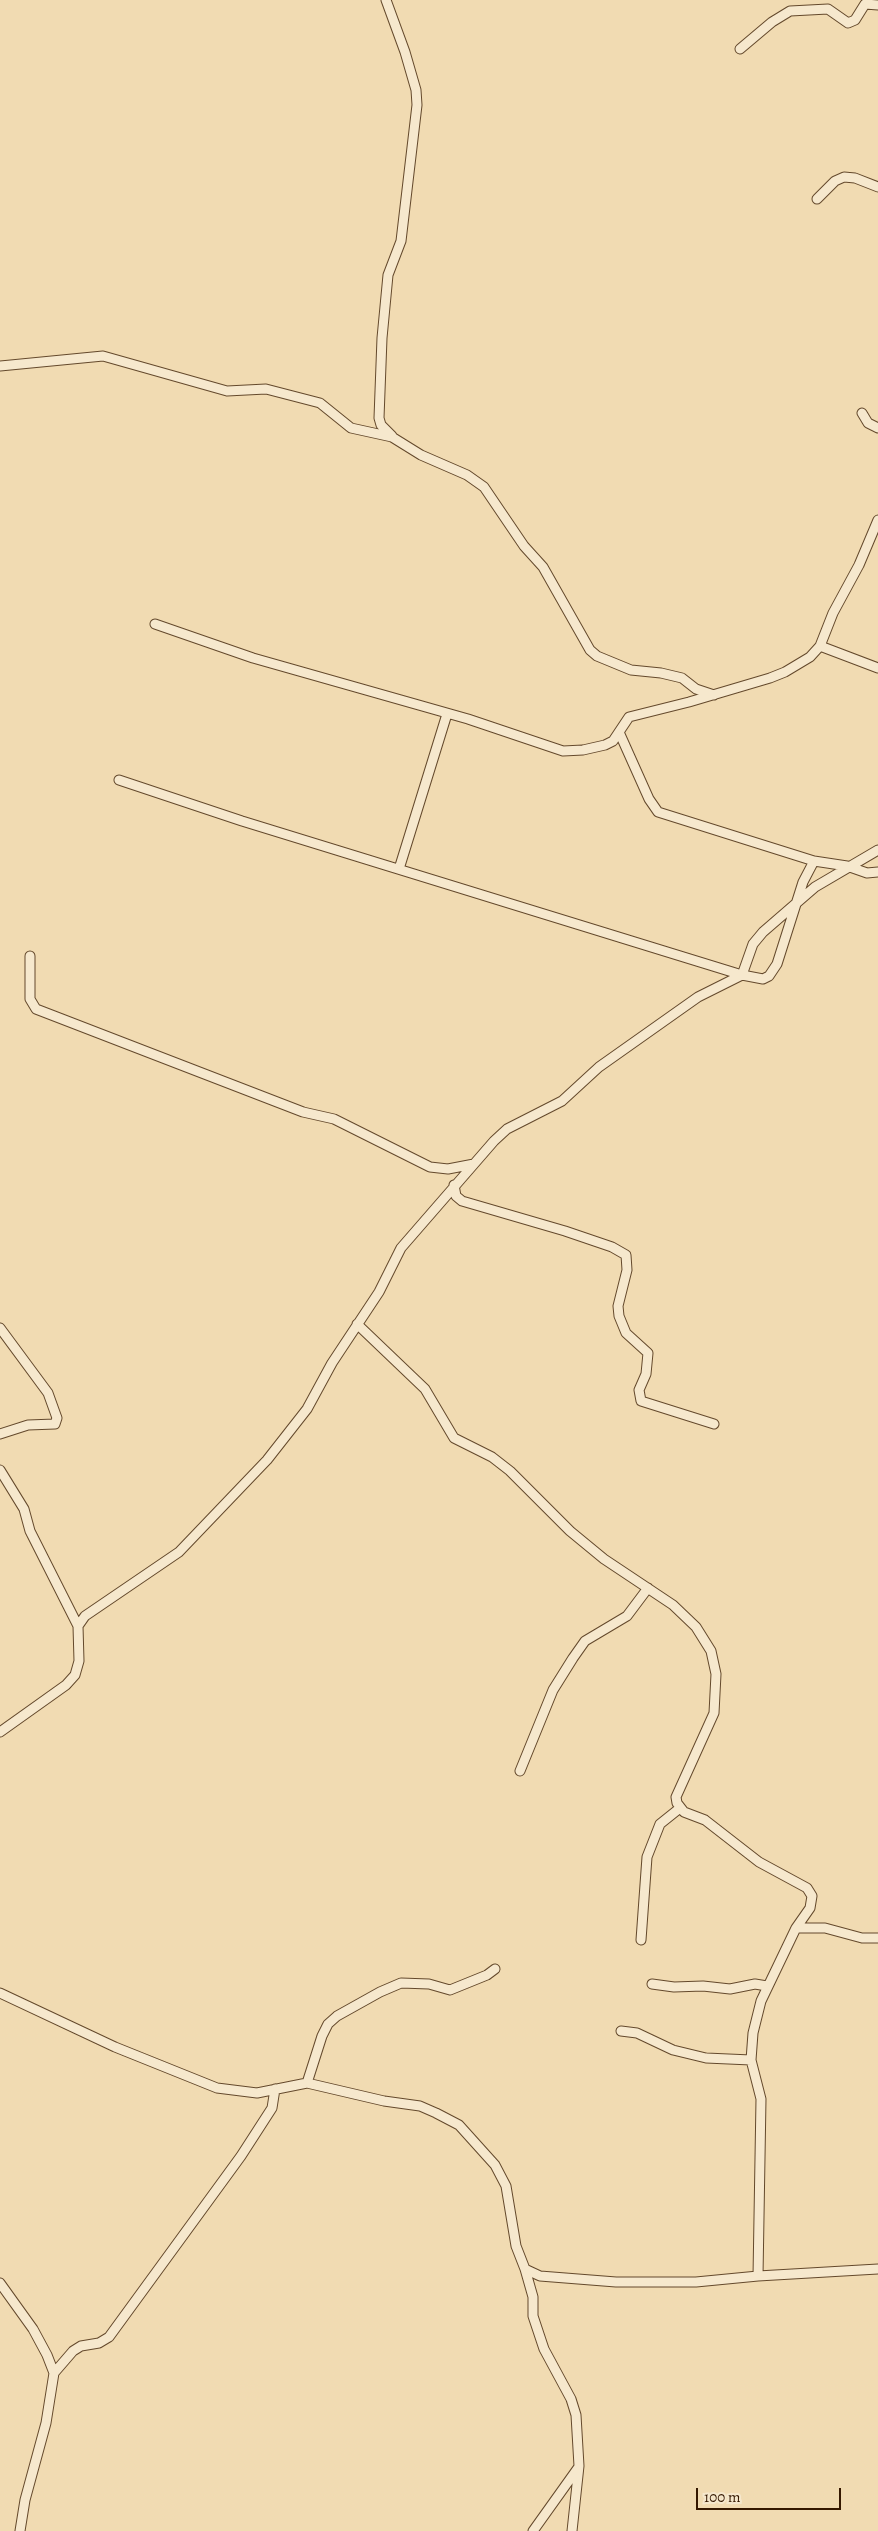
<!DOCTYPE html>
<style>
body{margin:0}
#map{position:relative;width:878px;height:2531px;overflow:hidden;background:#f1dbb2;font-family:Alegreya,serif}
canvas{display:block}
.scale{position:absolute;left:696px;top:2488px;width:145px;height:22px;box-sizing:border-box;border:2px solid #351800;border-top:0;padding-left:6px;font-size:15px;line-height:18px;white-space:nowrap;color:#351800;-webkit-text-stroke:4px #f6e8cd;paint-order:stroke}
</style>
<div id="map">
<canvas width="878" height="2531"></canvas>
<div class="scale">100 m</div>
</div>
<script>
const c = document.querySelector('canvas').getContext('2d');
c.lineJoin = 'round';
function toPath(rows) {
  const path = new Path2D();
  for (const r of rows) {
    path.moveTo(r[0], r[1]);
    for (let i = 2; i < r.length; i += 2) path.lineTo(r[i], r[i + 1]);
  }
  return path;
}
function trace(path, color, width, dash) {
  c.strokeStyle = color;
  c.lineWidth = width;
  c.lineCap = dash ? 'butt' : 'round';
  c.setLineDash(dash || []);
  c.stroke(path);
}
const minor = toPath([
 [386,0,405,52,416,90,417,105,401,241,388,275,382,338,379,418,381,425,392,436],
 [740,49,772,22,790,11,828,9,848,23,855,20,865,4,878,5],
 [817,199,835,181,844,177,855,178,878,187],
 [0,366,103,356,227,391,266,389,320,403,351,428,392,437,421,455,467,475,484,487,524,546,543,567,590,650,597,656,631,670,661,673,682,678,696,689,714,695],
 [862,413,868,423,878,428],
 [155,624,253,658,468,719,563,751,583,750,605,745,613,741,629,717,689,702,770,678,785,672,810,657,820,646,833,613,859,565,878,520],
 [820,646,878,668],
 [619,732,649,799,658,812,814,861],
 [119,780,242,821,742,975,753,944,763,932,815,887,878,850],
 [399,869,447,714],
 [30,956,30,999,36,1009,303,1112,334,1119,430,1167,448,1169,474,1164],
 [454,1185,456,1196,462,1201,565,1231,612,1247,626,1255,627,1270,618,1306,619,1316,626,1333,648,1353,646,1374,639,1390,641,1401,714,1424],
 [357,1324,425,1389,454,1438,492,1457,510,1471,570,1531,604,1559,673,1605,696,1627,711,1651,716,1674,714,1713,676,1797,677,1803,684,1812,705,1820,759,1862,807,1888,812,1896,810,1908,796,1928,761,2001,753,2033,751,2060,761,2099,758,2276],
 [0,1328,48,1393,57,1418,55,1424,28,1425,0,1434],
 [0,1470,24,1509,30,1531,78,1626],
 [0,1732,66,1685,75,1675,79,1661,78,1626,85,1616,179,1552,267,1460,307,1409,332,1363,379,1292,401,1248,494,1141,507,1129,562,1101,599,1067,698,997,742,975,763,979,769,976,777,964,803,882,814,861,847,866,867,873,878,872],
 [520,1771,553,1690,573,1658,585,1641,627,1616,648,1588],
 [796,1928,825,1928,862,1938,878,1938],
 [641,1940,647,1857,660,1824,680,1808],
 [652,1984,674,1987,703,1986,730,1989,755,1984,767,1986],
 [0,1993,115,2047,217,2088,257,2093,307,2083,384,2101,420,2106,436,2113,459,2125,495,2165,506,2186,516,2246,525,2269,540,2276,616,2282,696,2282,758,2276,878,2269],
 [621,2031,637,2033,673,2050,706,2058,751,2060],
 [307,2083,322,2036,328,2024,337,2016,380,1992,401,1983,429,1984,450,1990,487,1975,495,1969],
 [525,2269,533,2297,533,2316,544,2349,571,2399,576,2415,579,2466,572,2531],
 [0,2283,33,2329,47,2355,54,2373],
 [20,2531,25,2500,46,2423,54,2373,73,2351,81,2346,99,2343,109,2337,241,2156,272,2108,275,2089],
 [533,2531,578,2468]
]);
trace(minor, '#64492c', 11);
trace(minor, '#f6e8cd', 9);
</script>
